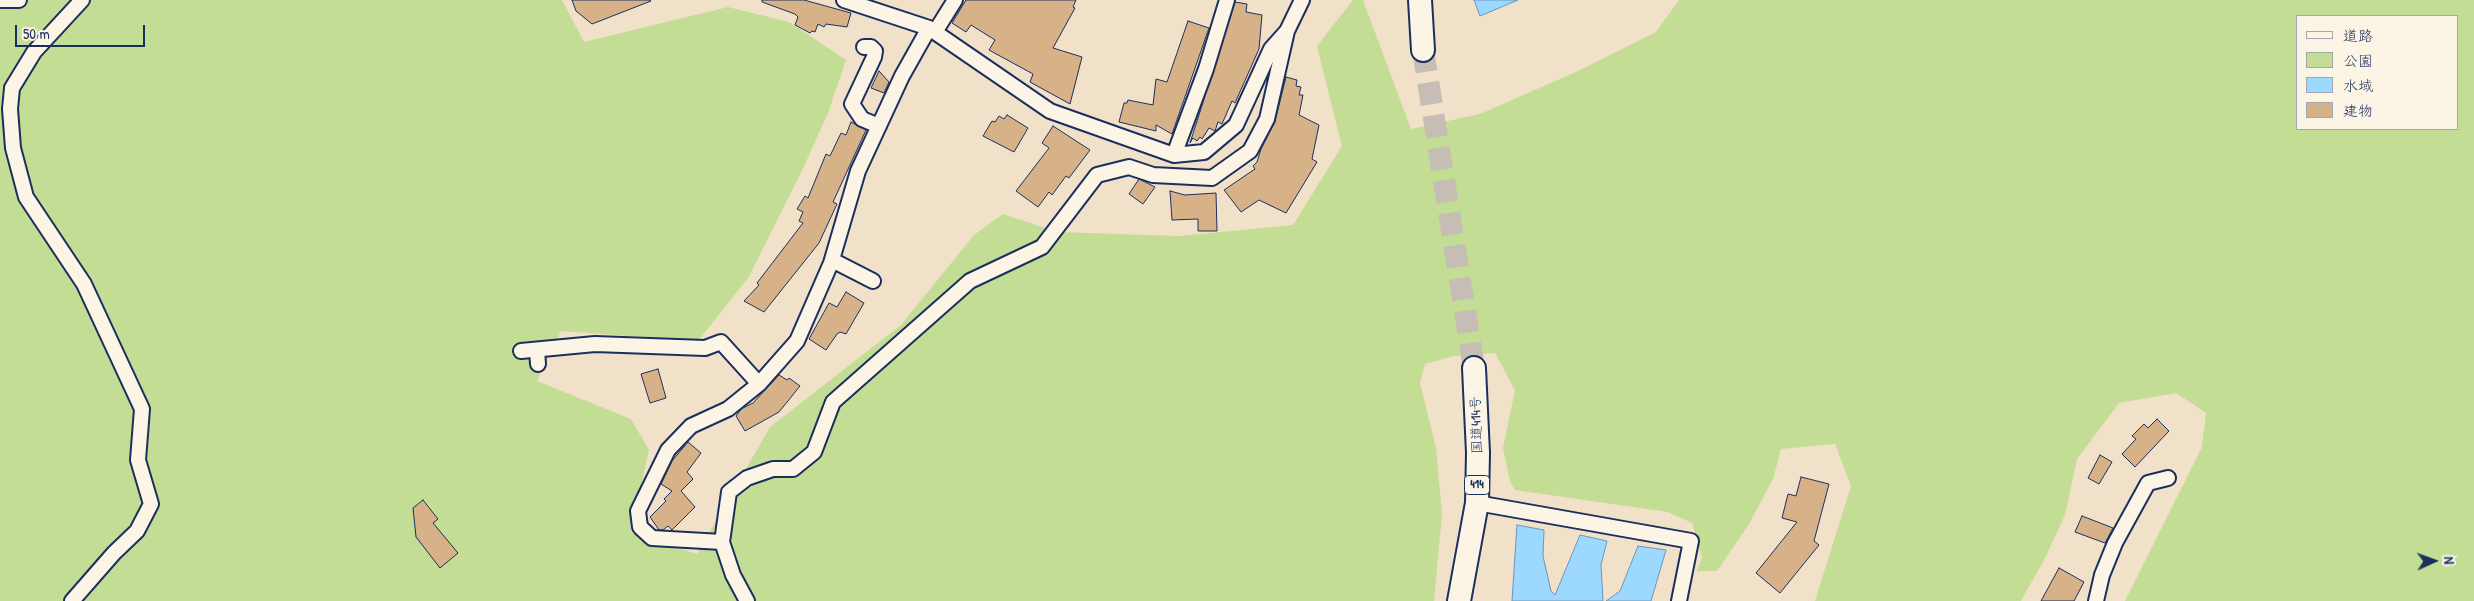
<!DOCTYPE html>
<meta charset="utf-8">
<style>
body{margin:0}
#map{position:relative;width:2474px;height:601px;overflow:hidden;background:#f1e1c9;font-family:"Patrick Hand","Klee One",sans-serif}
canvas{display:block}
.legend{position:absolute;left:2296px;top:15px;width:162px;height:115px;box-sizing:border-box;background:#fcf5e5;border:1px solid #a2a6af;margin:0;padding:6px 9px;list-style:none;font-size:15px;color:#1b2f5e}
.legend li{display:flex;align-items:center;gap:10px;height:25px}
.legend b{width:25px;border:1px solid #a2a6af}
.north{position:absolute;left:2409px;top:536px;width:50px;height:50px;-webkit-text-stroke:4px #fcf5e5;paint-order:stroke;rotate:88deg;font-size:14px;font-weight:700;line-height:20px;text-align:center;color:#1b2f5e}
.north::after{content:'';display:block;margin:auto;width:18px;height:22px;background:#1b2f5e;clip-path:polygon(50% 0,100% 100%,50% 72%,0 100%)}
.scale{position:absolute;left:15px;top:25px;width:130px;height:22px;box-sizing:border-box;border:2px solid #1b2f5e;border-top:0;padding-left:6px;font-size:15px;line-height:18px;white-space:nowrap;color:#1b2f5e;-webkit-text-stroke:4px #fcf5e5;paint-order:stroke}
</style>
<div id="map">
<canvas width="2474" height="601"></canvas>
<ul class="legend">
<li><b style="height:6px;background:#fcf5e5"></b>道路</li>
<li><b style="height:14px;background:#c3dd94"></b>公園</li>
<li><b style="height:14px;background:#9dd9fe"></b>水域</li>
<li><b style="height:14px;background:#d7b289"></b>建物</li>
</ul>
<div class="north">N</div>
<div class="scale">50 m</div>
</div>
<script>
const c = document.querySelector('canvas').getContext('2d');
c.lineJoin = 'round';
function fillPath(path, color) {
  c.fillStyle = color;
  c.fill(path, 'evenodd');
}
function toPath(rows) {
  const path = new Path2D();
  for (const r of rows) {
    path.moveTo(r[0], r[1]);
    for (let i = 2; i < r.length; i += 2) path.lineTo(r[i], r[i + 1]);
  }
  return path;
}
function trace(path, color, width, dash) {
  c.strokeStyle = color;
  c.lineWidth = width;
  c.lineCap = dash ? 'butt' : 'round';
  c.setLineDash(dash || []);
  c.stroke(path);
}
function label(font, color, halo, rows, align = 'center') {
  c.font = font + ' "Patrick Hand","Klee One",sans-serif';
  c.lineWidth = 4;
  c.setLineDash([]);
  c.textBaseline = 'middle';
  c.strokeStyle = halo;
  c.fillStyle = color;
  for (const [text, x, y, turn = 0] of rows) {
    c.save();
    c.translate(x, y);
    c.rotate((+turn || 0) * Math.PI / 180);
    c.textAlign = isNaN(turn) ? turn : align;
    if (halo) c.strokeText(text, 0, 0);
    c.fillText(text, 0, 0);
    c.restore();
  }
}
const green = toPath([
 [0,0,562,0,584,42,728,7,789,22,846,60,828,113,800,175,748,278,698,341,561,331,537,381,631,419,649,450,631,533,697,554,770,427,901,325,974,235,1003,214,1057,232,1179,236,1293,225,1342,146,1317,46,1353,0,1363,0,1411,129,1480,114,1576,72,1656,32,1679,0,2474,0,2474,601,2125,601,2202,447,2206,413,2176,393,2119,403,2077,459,2065,515,2044,560,2021,601,1815,601,1851,486,1835,444,1781,449,1773,479,1749,524,1717,571,1697,571,1702,557,1692,523,1668,512,1515,490,1510,481,1503,448,1515,390,1495,353,1454,356,1425,364,1420,383,1436,448,1442,514,1434,601,0,601],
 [2298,16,2458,16,2458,129,2298,129]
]);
const water = toPath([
 [1474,0,1518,0,1480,16,1474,0],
 [1517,525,1544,530,1543,556,1551,591,1555,595,1580,535,1607,541,1601,565,1603,601,1512,601,1517,525],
 [1638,546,1666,550,1651,601,1606,601,1620,591,1638,546]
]);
const building = toPath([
 [572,0,650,0,651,1,592,24,576,11,572,0],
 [762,0,804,0,851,13,847,27,826,24,824,27,818,24,815,32,812,31,810,33,795,25,798,17,795,14,762,2,762,0],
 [966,0,1076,0,1073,7,1075,8,1053,48,1082,57,1070,104,1030,82,1033,74,989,50,995,40,971,25,966,32,952,23,966,0],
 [1235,2,1247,4,1246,12,1262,15,1259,49,1235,103,1232,101,1222,124,1218,122,1215,131,1209,128,1202,139,1200,137,1197,141,1193,138,1190,143,1235,2],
 [1188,21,1209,28,1172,134,1156,125,1156,131,1119,122,1124,103,1127,103,1128,100,1153,105,1156,79,1167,82,1188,21],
 [879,71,889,82,884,93,871,88,879,71],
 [1286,77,1297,80,1296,86,1301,87,1299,95,1303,95,1299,115,1319,125,1312,159,1317,162,1286,213,1259,200,1241,212,1224,190,1255,169,1253,166,1257,162,1261,149,1275,121,1286,77],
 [1007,115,1028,128,1014,152,983,136,992,121,995,122,999,116,1004,119,1007,115],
 [851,122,866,130,833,202,837,204,819,243,764,312,744,301,759,285,757,283,803,223,799,221,803,212,797,209,805,196,808,198,826,154,830,156,841,133,846,135,851,122],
 [1053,126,1090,150,1069,178,1066,176,1052,195,1049,192,1038,207,1016,191,1049,148,1042,143,1053,126],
 [1139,179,1155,187,1143,204,1129,194,1139,179],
 [1170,191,1185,195,1216,193,1217,231,1198,231,1198,219,1172,220,1170,191],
 [846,292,864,303,846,334,840,332,837,334,826,350,809,339,829,303,837,307,846,292],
 [658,369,666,398,650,403,641,374,658,369],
 [779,375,787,380,789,378,800,386,779,412,745,431,736,416,741,409,753,403,779,375],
 [2157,419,2169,431,2135,467,2122,454,2136,439,2132,436,2144,424,2148,428,2157,419],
 [688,442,701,453,687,472,693,479,681,491,695,507,672,530,668,526,663,530,659,530,650,517,666,501,664,499,672,491,661,484,672,461,688,442],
 [2100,455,2112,462,2099,484,2088,478,2100,455],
 [1801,477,1829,484,1814,541,1819,545,1780,593,1756,573,1797,522,1782,518,1788,494,1796,496,1801,477],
 [423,500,438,519,433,523,458,553,440,568,416,537,413,508,423,500],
 [2082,516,2113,528,2105,543,2075,532,2082,516],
 [2059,568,2084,582,2074,601,2041,601,2059,568]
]);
const trunkTunnel = toPath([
 [1423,50,1474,368]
]);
const minor = toPath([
 [0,0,19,0],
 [844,0,929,28,1050,111,1174,155,1204,152,1236,125,1271,49,1287,31,1302,0],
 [935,32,955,0],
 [864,47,871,47,875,51,874,57,852,104,862,119,879,126],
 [1174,155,1206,69,1227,0],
 [832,260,873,281],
 [537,350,538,364],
 [521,351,595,344,705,348,721,342,759,384],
 [1477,503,1691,541,1679,601],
 [722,542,652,538,640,527,638,511,668,450,691,426,728,409,759,384,797,341,831,263,858,171,902,76,929,28],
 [72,601,114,553,137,531,151,504,138,460,142,409,84,284,26,197,13,148,10,109,12,88,34,52,82,0],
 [747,601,733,575,722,542,729,492,747,478,773,469,793,469,814,452,833,402,970,281,1042,247,1097,175,1129,167,1153,175,1212,178,1250,151,1267,119,1287,31],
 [2096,601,2102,575,2115,543,2148,483,2168,478]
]);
const trunk = toPath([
 [1420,0,1423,50],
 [1459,601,1477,503,1478,453,1474,368]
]);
const shields = [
 [1477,485,25]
];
const shieldNames = [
 ["414",1477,485]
];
const streetNames = [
 ["国道414号",1477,425,-92]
];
fillPath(green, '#c3dd94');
fillPath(water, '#9dd9fe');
trace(water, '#6995be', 1);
fillPath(building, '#d7b289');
trace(building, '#1b2f5e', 1);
trace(trunkTunnel, '#c6bdb4', 22, [22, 11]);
trace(minor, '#1b2f5e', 18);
trace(trunk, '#1b2f5e', 26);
trace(minor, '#fcf5e5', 14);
trace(trunk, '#fcf5e5', 22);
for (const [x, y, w] of shields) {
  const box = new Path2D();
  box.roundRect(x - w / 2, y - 9.5, w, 19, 4);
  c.fillStyle = '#fcf5e5';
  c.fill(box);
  trace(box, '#1b2f5e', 1);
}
label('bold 12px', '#1b2f5e', null, shieldNames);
label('14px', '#1b2f5e', '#fcf5e5', streetNames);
</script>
